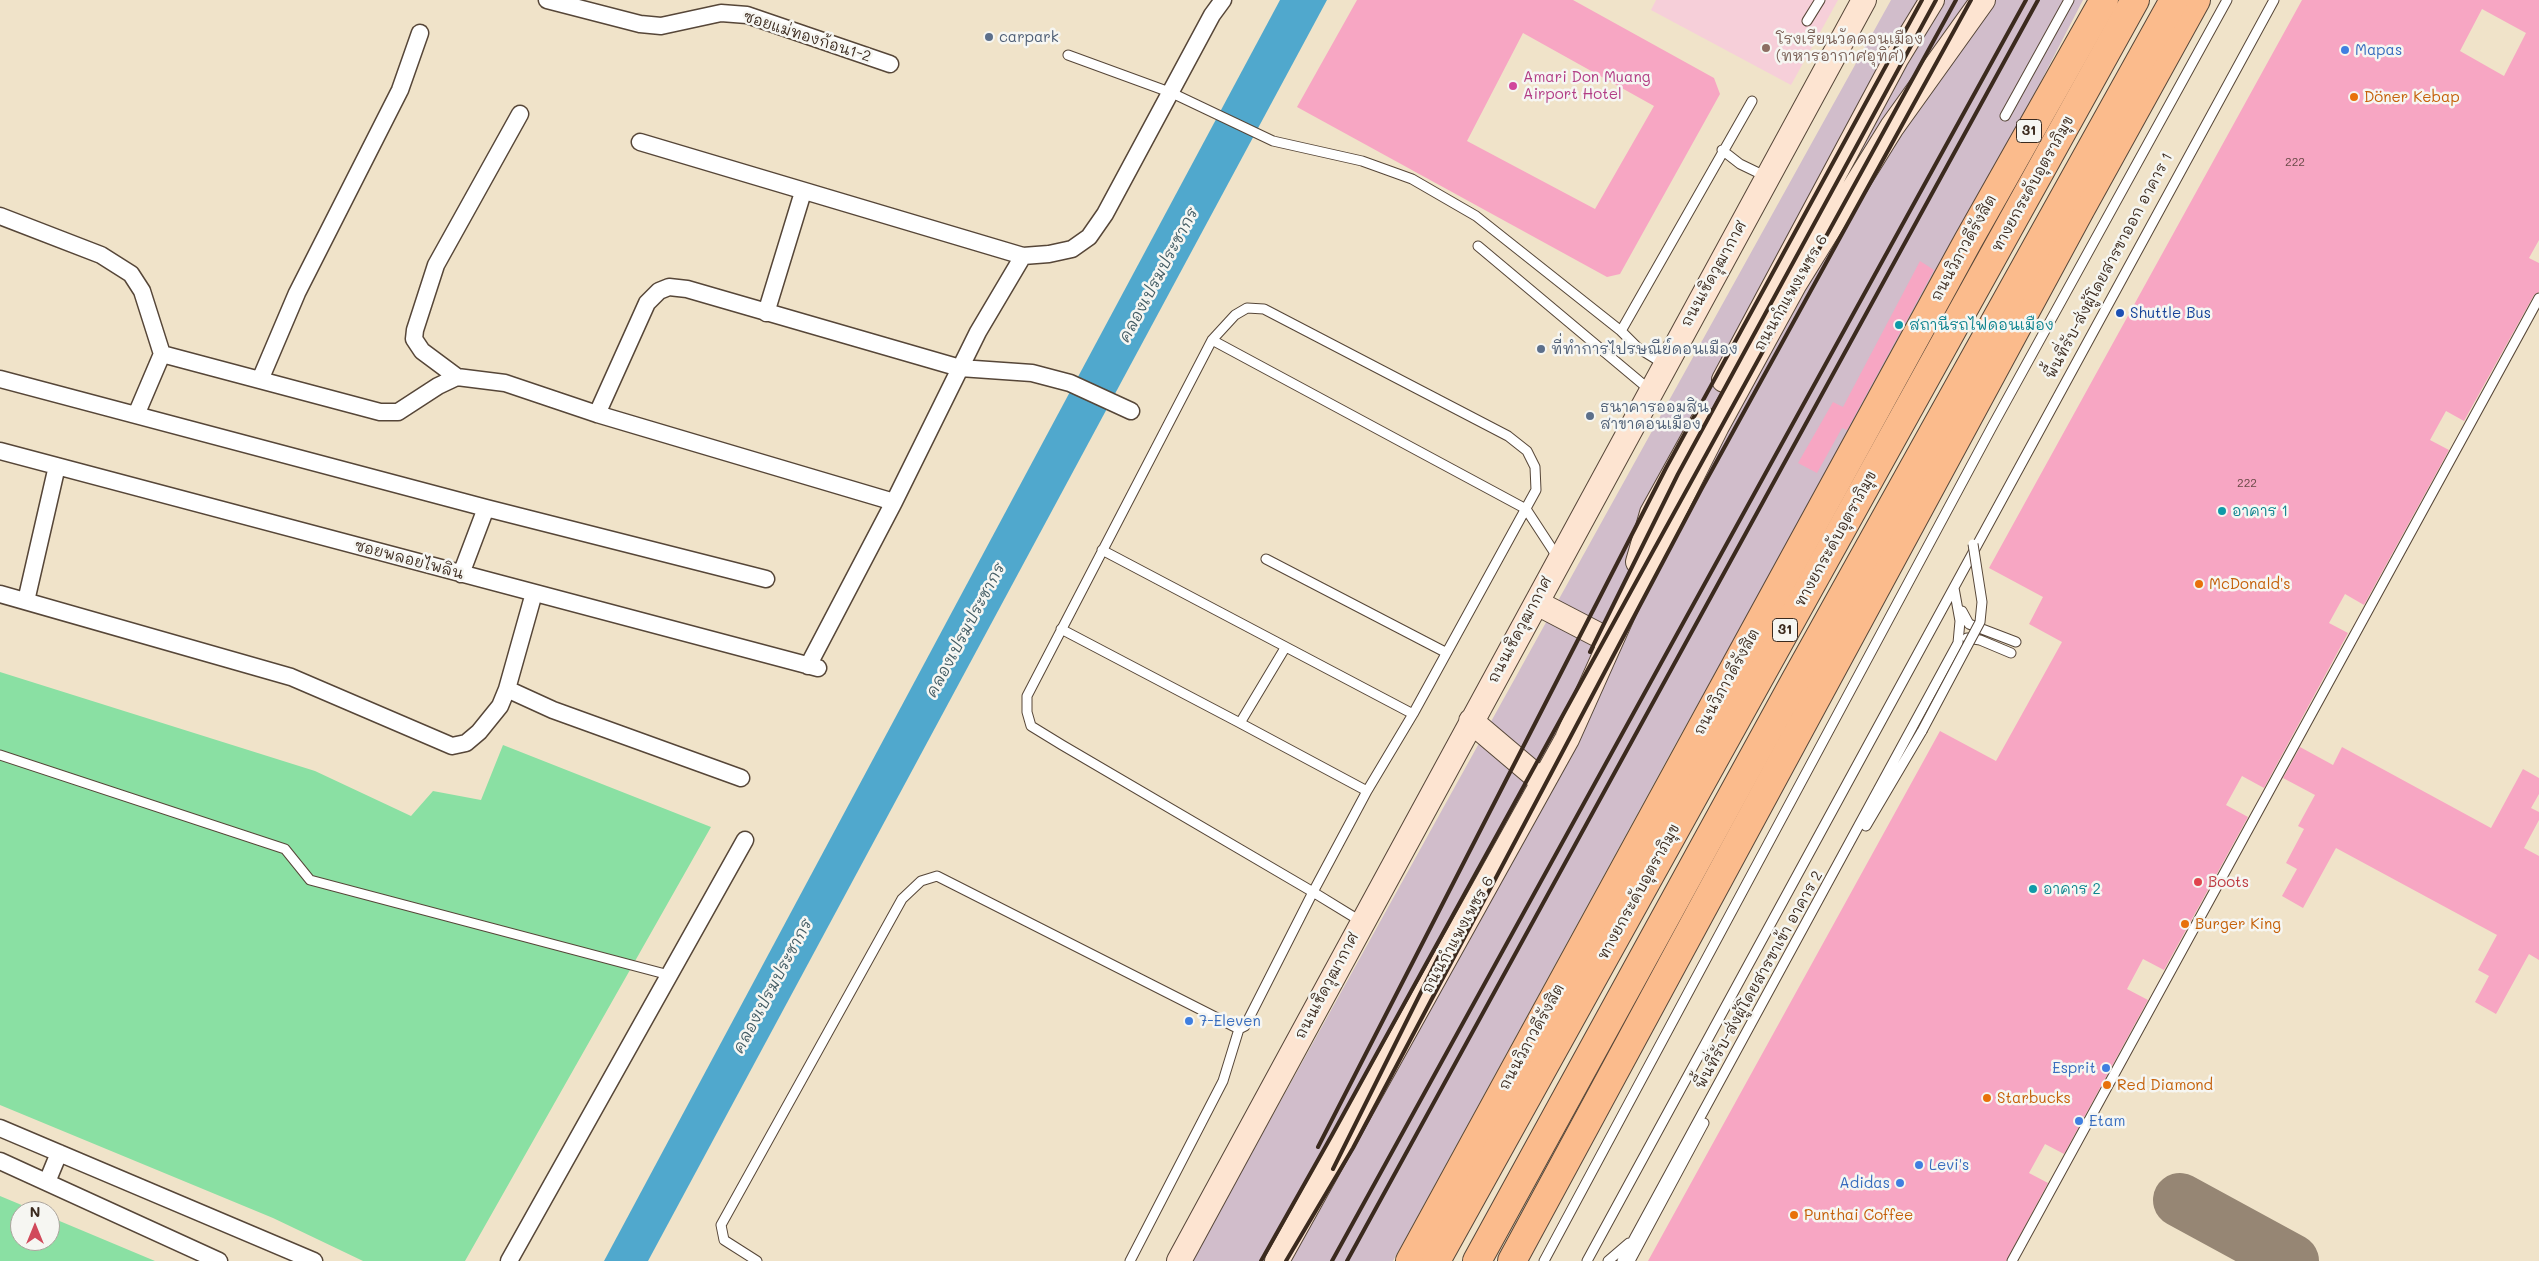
<!DOCTYPE html>
<meta charset="utf-8">
<style>
body{margin:0}
#map{position:relative;width:2539px;height:1261px;overflow:hidden;background:#f0e3c9;font-family:Mali,sans-serif}
canvas{display:block}
.north{position:absolute;left:10px;top:1201px;width:50px;height:50px;box-sizing:border-box;background:#f6f6f2;border:1px solid #aba49d;border-radius:50%;rotate:0deg;font-size:14px;font-weight:700;line-height:20px;text-align:center;color:#3b2a1e}
.north::after{content:'';display:block;margin:auto;width:18px;height:22px;background:#d1495b;clip-path:polygon(50% 0,100% 100%,50% 72%,0 100%)}
</style>
<div id="map">
<canvas width="2539" height="1261"></canvas>
<div class="north">N</div>
</div>
<script>
const c = document.querySelector('canvas').getContext('2d');
c.lineJoin = 'round';
function fillPath(path, color) {
  c.fillStyle = color;
  c.fill(path, 'evenodd');
}
function toPath(rows) {
  const path = new Path2D();
  for (const r of rows) {
    path.moveTo(r[0], r[1]);
    for (let i = 2; i < r.length; i += 2) path.lineTo(r[i], r[i + 1]);
  }
  return path;
}
function trace(path, color, width, dash) {
  c.strokeStyle = color;
  c.lineWidth = width;
  c.lineCap = dash ? 'butt' : 'round';
  c.setLineDash(dash || []);
  c.stroke(path);
}
function label(font, color, halo, rows, align = 'center') {
  c.font = font + ' Mali,"Playpen Sans Thai",sans-serif';
  c.lineWidth = 5;
  c.setLineDash([]);
  c.textBaseline = 'middle';
  c.strokeStyle = halo;
  c.fillStyle = color;
  for (const [text, x, y, turn = 0] of rows) {
    c.save();
    c.translate(x, y);
    c.rotate((+turn || 0) * Math.PI / 180);
    c.textAlign = isNaN(turn) ? turn : align;
    if (halo) c.strokeText(text, 0, 0);
    c.fillText(text, 0, 0);
    c.restore();
  }
}
const built = toPath([
 [1656,0,1838,0,1791,85,1651,10]
]);
const industrial = toPath([
 [1891,0,2083,0,2007,147,1675,745,1393,1261,1192,1261]
]);
const green = toPath([
 [0,672,315,771,411,816,433,791,481,800,503,745,711,827,465,1261,363,1261,273,1218,0,1105],
 [0,1196,36,1211,20,1211,20,1241,50,1241,50,1217,155,1261,0,1261]
]);
const water = toPath([
 [1280,0,1327,0,648,1261,604,1261]
]);
const taxiway = toPath([
 [2180,1200,2292,1261]
]);
const building = toPath([
 [1357,0,1573,0,1714,78,1720,94,1620,274,1607,277,1297,107],
 [1523,33,1654,106,1595,209,1467,141],
 [2302,0,2539,0,2539,240,2529,258,2539,263,2539,292,2534,295,2464,421,2446,411,2430,440,2449,450,2364,605,2345,594,2329,623,2348,633,2264,788,2242,776,2226,805,2248,817,2164,970,2143,959,2127,989,2148,1000,2064,1154,2045,1144,2029,1173,2048,1183,2006,1261,1648,1261,1940,731,1996,761,2062,642,2029,624,2043,597,1989,568],
 [2482,9,2526,33,2504,76,2460,51],
 [1920,261,1934,270,1847,430,1842,428,1817,473,1798,463,1833,402,1843,407],
 [2300,747,2333,765,2342,747,2491,828,2523,769,2539,778,2539,794,2531,808,2539,812,2539,820,2524,848,2539,856,2539,960,2529,954,2496,1014,2475,1002,2489,976,2478,970,2497,935,2336,848,2303,908,2282,896,2297,869,2286,863,2304,829,2298,826,2315,795,2283,778]
]);
const service = toPath([
 [1807,21,1820,0],
 [1068,55,1172,93,1273,141,1362,161,1412,179,1476,216,1621,331,1638,348,1664,364],
 [2005,116,2069,0],
 [1722,150,1740,164,1767,177],
 [1478,246,1651,391],
 [1621,331,1752,101],
 [1212,340,1526,509,1558,558],
 [1102,550,1413,714],
 [1266,559,1445,652],
 [1962,611,1969,624,2016,642],
 [1061,629,1240,723,1285,648],
 [1967,638,1980,640,2011,653],
 [1240,723,1367,791],
 [0,755,285,849,310,880,669,975],
 [1866,826,1922,731],
 [757,1261,724,1240,721,1225,902,899,921,881,937,876,1239,1029],
 [1130,1261,1223,1081,1239,1029,1245,1026,1313,892,1367,791,1413,714,1536,490,1535,467,1527,451,1508,436,1264,309,1247,308,1235,315,1212,340,1027,696,1027,712,1031,726,1062,745,1313,892,1362,922],
 [1544,1261,1993,425,2227,0],
 [1587,1261,2274,0],
 [1608,1261,1629,1243],
 [1622,1261,1958,643,1960,621,1954,588],
 [1630,1261,1704,1123],
 [2012,1261,2539,298]
]);
const minor = toPath([
 [547,0,640,24,661,26,721,13,747,15,890,64],
 [640,142,1023,256],
 [0,216,101,255,131,274,142,291,162,354,380,412,398,412,438,386,457,377,505,383,597,414,894,502],
 [766,313,803,192],
 [457,377,422,351,414,339,415,330,436,265,520,114],
 [0,379,486,508,766,579],
 [260,380,297,293,400,90,420,33],
 [597,414,647,303,659,291,669,287,687,289,960,368,1032,373,1070,383,1131,411],
 [136,415,162,354],
 [0,451,818,668],
 [461,574,486,508],
 [0,594,291,677,452,746,466,743,479,732,500,706,507,689,553,710,741,778],
 [26,601,57,466],
 [808,666,894,502,978,332,1023,256,1049,254,1072,249,1089,237,1105,214,1212,15,1223,0],
 [507,689,534,593],
 [0,1128,314,1261],
 [0,1161,219,1261],
 [47,1182,59,1153],
 [509,1261,745,840]
]);
const secondary = toPath([
 [1724,380,1896,59,1932,0],
 [1638,562,1652,513,1704,419],
 [1537,603,1610,641],
 [1471,721,1543,782],
 [1179,1261,1864,0],
 [1277,1261,1567,739,1628,603,1717,426,1794,285,1892,127,1983,0]
]);
const trunk = toPath([
 [1410,1261,1968,241,2104,0],
 [1512,1261,2080,210,2196,0]
]);
const motorway = toPath([
 [1436,1261,2135,0],
 [1477,1261,1795,681,2174,0]
]);
const rail = toPath([
 [1590,652,1678,474,1936,0],
 [1318,1147,1666,468,1922,0],
 [1333,1169,1440,954],
 [1261,1261,1332,1135,1956,0],
 [1286,1261,1353,1148,1702,488,1971,0],
 [1332,1261,2026,0],
 [1347,1261,2038,0]
]);
const serviceBridge = toPath([
 [1922,731,1980,622,1982,602,1973,544]
]);
const markers = [
 [989,37,5,"#5c6f8a"],
 [1766,48,5,"#8d6e63"],
 [2345,50,5,"#3f7fe0"],
 [1513,86,5,"#d1479c"],
 [2354,97,5,"#e8710a"],
 [2120,313,5,"#1a4fb4"],
 [1899,325,5,"#0f9aa8"],
 [1541,349,5,"#5c6f8a"],
 [1590,416,5,"#5c6f8a"],
 [2222,511,5,"#0f9aa8"],
 [2199,584,5,"#e8710a"],
 [2198,882,5,"#e0444e"],
 [2033,889,5,"#0f9aa8"],
 [2185,924,5,"#e8710a"],
 [1189,1021,5,"#3f7fe0"],
 [2106,1068,5,"#3f7fe0"],
 [2107,1085,5,"#e8710a"],
 [1987,1098,5,"#e8710a"],
 [2079,1121,5,"#3f7fe0"],
 [1919,1165,5,"#3f7fe0"],
 [1900,1183,5,"#3f7fe0"],
 [1794,1215,5,"#e8710a"]
];
const numberNames = [
 ["222",2295,162],
 ["222",2247,483]
];
const shields = [
 [2029,131,25],
 [1785,630,25]
];
const shieldNames = [
 ["31",2029,131],
 ["31",1785,630]
];
const streetNames = [
 ["ซอยแม่ทองก้อน1-2",807,37,18],
 ["ทางยกระดับอุตราภิมุข",2033,184,-61],
 ["ถนนวิภาวดีรังสิต",1964,248,-61],
 ["พื้นที่รับ-ส่งผู้โดยสารขาออก อาคาร 1",2109,266,-62],
 ["ถนนเชิดวุฒากาศ",1714,274,-61],
 ["ถนนกำแพงเพชร 6",1791,293,-60],
 ["ทางยกระดับอุตราภิมุข",1836,539,-61],
 ["ซอยพลอยไพลิน",409,560,15],
 ["ถนนเชิดวุฒากาศ",1520,630,-62],
 ["ถนนวิภาวดีรังสิต",1727,682,-61],
 ["ทางยกระดับอุตราภิมุข",1639,892,-61],
 ["ถนนกำแพงเพชร 6",1458,935,-61],
 ["พื้นที่รับ-ส่งผู้โดยสารขาเข้า อาคาร 2",1759,980,-61],
 ["ถนนเชิดวุฒากาศ",1327,986,-62],
 ["ถนนวิภาวดีรังสิต",1532,1037,-61]
];
const serviceNames = [
 ["carpark",999,37],
 ["ที่ทำการไปรษณีย์ดอนเมือง",1551,349],
 ["ธนาคารออมสิน",1600,407],
 ["สาขาดอนเมือง",1600,424]
];
const educationNames = [
 ["โรงเรียนวัดดอนเมือง",1776,39],
 ["(ทหารอากาศอุทิศ)",1776,56]
];
const shopNames = [
 ["Mapas",2355,50],
 ["7-Eleven",1199,1021],
 ["Esprit",2096,1068,"right"],
 ["Etam",2089,1121],
 ["Levi's",1929,1165],
 ["Adidas",1890,1183,"right"]
];
const hotelNames = [
 ["Amari Don Muang",1523,77],
 ["Airport Hotel",1523,94]
];
const foodNames = [
 ["Döner Kebap",2364,97],
 ["McDonald's",2209,584],
 ["Burger King",2195,924],
 ["Red Diamond",2117,1085],
 ["Starbucks",1997,1098],
 ["Punthai Coffee",1804,1215]
];
const transitNames = [
 ["Shuttle Bus",2130,313]
];
const cultureNames = [
 ["สถานีรถไฟดอนเมือง",1909,325],
 ["อาคาร 1",2232,511],
 ["อาคาร 2",2043,889]
];
const healthNames = [
 ["Boots",2208,882]
];
const waterNames = [
 ["คลองเปรมประชากร",1159,275,-62],
 ["คลองเปรมประชากร",966,630,-62],
 ["คลองเปรมประชากร",773,986,-62]
];
fillPath(built, '#f6cfd9');
fillPath(industrial, '#d1bdcb');
fillPath(green, '#8ae0a3');
fillPath(water, '#50a8cd');
trace(taxiway, '#968674', 54);
fillPath(building, '#f7a6c3');
trace(service, '#564638', 11);
trace(minor, '#564638', 19);
trace(secondary, '#564638', 26);
trace(trunk, '#564638', 30);
trace(motorway, '#564638', 30);
trace(service, '#fff', 9);
trace(minor, '#fff', 16);
trace(secondary, '#fde4d1', 24);
trace(trunk, '#fbbb8c', 28);
trace(motorway, '#fbbb8c', 28);
trace(rail, '#3b2a1e', 4);
trace(serviceBridge, '#564638', 11, []);
trace(serviceBridge, '#fff', 9);
for (const [x, y, r, color] of markers) {
  const dot = new Path2D();
  dot.arc(x, y, r, 0, 2 * Math.PI);
  c.fillStyle = color;
  c.fill(dot);
  trace(dot, '#f6f6f2', 2);
}
label('12px', '#6a4947', null, numberNames);
for (const [x, y, w] of shields) {
  const box = new Path2D();
  box.roundRect(x - w / 2, y - 11.5, w, 23, 4);
  c.fillStyle = '#f6f6f2';
  c.fill(box);
  trace(box, '#3b2a1e', 1);
}
label('bold 14px', '#3b2a1e', null, shieldNames);
label('15px', '#3b2a1e', '#f6f6f2', streetNames);
label('15px', '#4e5e75', '#f6f6f2', serviceNames, 'left');
label('15px', '#785e54', '#f6f6f2', educationNames, 'left');
label('15px', '#366cbe', '#f6f6f2', shopNames, 'left');
label('15px', '#b23c85', '#f6f6f2', hotelNames, 'left');
label('15px', '#c56008', '#f6f6f2', foodNames, 'left');
label('15px', '#164399', '#f6f6f2', transitNames, 'left');
label('15px', '#0d838f', '#f6f6f2', cultureNames, 'left');
label('15px', '#be3a42', '#f6f6f2', healthNames, 'left');
label('italic 16px', '#435c64', '#f6f6f2', waterNames);
</script>
